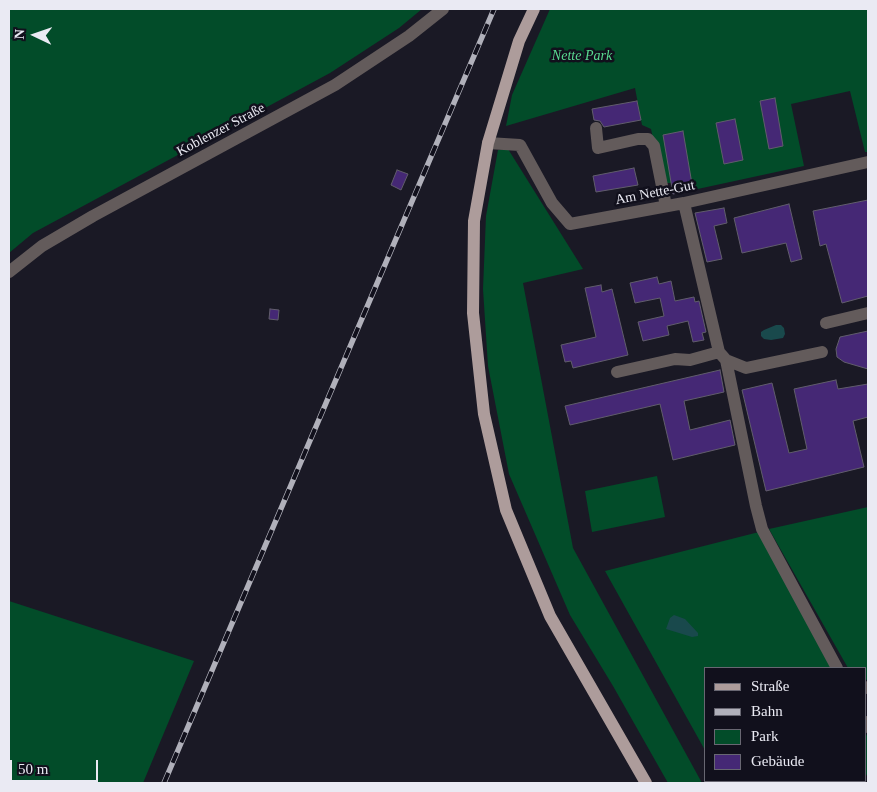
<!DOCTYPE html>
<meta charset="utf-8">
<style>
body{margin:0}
#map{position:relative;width:877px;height:792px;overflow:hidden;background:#1a1925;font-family:Georgia,serif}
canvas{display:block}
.frame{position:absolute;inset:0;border:10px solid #eaeaf3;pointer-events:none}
.legend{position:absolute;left:704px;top:667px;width:162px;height:115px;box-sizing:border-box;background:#11101c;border:1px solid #686772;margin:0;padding:6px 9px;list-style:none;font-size:15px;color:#eaeaf3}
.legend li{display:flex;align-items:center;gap:10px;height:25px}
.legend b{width:25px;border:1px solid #686772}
.north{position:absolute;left:10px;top:10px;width:50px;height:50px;-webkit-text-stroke:4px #11101c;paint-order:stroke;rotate:273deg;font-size:14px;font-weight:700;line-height:20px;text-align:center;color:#eaeaf3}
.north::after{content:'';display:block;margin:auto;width:18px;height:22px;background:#eaeaf3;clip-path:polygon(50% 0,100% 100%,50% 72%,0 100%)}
.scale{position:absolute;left:10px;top:760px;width:88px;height:22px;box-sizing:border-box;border:2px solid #eaeaf3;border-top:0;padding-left:6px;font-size:15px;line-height:18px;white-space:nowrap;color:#eaeaf3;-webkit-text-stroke:4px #11101c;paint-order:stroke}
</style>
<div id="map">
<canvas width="877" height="792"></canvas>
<div class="frame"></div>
<ul class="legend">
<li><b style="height:6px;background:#ad9c9b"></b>Straße</li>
<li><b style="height:6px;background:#b0b0ba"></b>Bahn</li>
<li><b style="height:14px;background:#024c29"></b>Park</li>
<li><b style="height:14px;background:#452875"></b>Gebäude</li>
</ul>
<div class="north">N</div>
<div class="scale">50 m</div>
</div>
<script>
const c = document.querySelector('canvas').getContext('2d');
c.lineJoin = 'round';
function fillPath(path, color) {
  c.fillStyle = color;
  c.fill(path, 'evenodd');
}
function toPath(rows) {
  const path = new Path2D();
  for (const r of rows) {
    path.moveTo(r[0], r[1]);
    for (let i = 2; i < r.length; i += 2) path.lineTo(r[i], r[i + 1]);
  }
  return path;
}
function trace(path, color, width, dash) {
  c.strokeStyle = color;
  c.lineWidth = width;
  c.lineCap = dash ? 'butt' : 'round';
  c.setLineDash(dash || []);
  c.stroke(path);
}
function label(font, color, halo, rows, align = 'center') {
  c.font = font + ' Georgia,serif';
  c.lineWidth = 5;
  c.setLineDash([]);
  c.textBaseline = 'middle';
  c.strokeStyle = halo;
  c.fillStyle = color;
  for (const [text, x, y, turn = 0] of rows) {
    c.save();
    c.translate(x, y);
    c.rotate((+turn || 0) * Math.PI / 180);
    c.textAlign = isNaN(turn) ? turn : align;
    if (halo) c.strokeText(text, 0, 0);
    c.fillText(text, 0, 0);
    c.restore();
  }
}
const green = toPath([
 [9,9,422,9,399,28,330,73,33,233,9,253],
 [550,9,868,9,868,152,865,152,850,91,791,104,804,166,693,190,691,178,671,183,662,183,651,129,642,125,635,88,506,126,512,95],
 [508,149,583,269,523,283,573,548,702,783,668,783,613,686,570,615,509,474,488,366,483,289,486,216,498,150],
 [657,476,665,517,592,532,585,491],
 [868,507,868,679,866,680,866,668,848,668,769,529],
 [759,532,831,668,706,668,706,752,605,571],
 [9,601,194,661,143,783,14,783,9,781],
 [866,734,868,738,868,772,866,776]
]);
const water = toPath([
 [776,325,781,325,784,328,785,334,783,338,771,340,764,339,761,336,761,332,764,330],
 [674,615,685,619,698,633,698,636,692,637,666,629,670,618]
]);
const building = toPath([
 [775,98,783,146,769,149,760,101,775,98],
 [637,101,641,120,604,127,600,121,594,120,592,109,637,101],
 [735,119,743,160,724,164,716,123,735,119],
 [683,131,693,190,673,194,663,135,683,131],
 [634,168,638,185,596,192,593,176,634,168],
 [397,170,408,174,401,190,391,185,397,170],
 [868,200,868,296,842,303,826,244,820,246,813,211,868,200],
 [789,204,802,259,791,262,786,243,742,253,734,218,789,204],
 [724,208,727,223,714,226,722,259,707,262,695,213,724,208],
 [657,277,659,284,671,281,675,301,694,297,695,302,699,301,706,332,702,333,704,340,693,342,688,321,667,326,669,335,643,341,638,322,664,316,660,298,635,303,630,283,657,277],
 [601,285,602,292,612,289,628,355,573,368,571,361,565,362,561,345,596,337,585,288,601,285],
 [270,309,279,310,278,320,269,319,270,309],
 [868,331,868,369,844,362,837,357,836,349,840,337,868,331],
 [720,370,724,392,684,401,690,430,730,420,735,445,673,460,660,404,570,425,565,406,720,370],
 [836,380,838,389,868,384,868,417,853,421,864,467,766,491,742,390,772,383,789,453,807,449,794,389,836,380]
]);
const minor = toPath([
 [596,128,598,148,638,139,648,139,654,146,666,206],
 [488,143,520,145,552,203,570,224,684,203,868,162],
 [684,203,719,352,726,360,756,506,762,529,837,668],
 [9,272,42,246,93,216,335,85,409,36,443,9],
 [826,323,868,313],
 [726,360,746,368,822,352],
 [617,372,675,359,690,360,719,352],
 [866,688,868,687],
 [866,722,868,727]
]);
const major = toPath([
 [534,9,519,41,488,143,474,221,473,313,484,414,506,510,550,616,646,783]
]);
const rail = toPath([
 [164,783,494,9]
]);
const parkNames = [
 ["Nette Park",582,56]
];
const streetNames = [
 ["Koblenzer Straße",221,130,-28],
 ["Am Nette-Gut",655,193,-11]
];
fillPath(green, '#024c29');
fillPath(water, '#19494c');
fillPath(building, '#452875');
trace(building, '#615d6c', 1);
trace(minor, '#635b5b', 12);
trace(major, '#ad9c9b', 12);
trace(rail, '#b0b0ba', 5.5);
trace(rail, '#11101c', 4, [11]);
label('italic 14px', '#59db91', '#11101c', parkNames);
label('14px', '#eaeaf3', '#11101c', streetNames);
</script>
